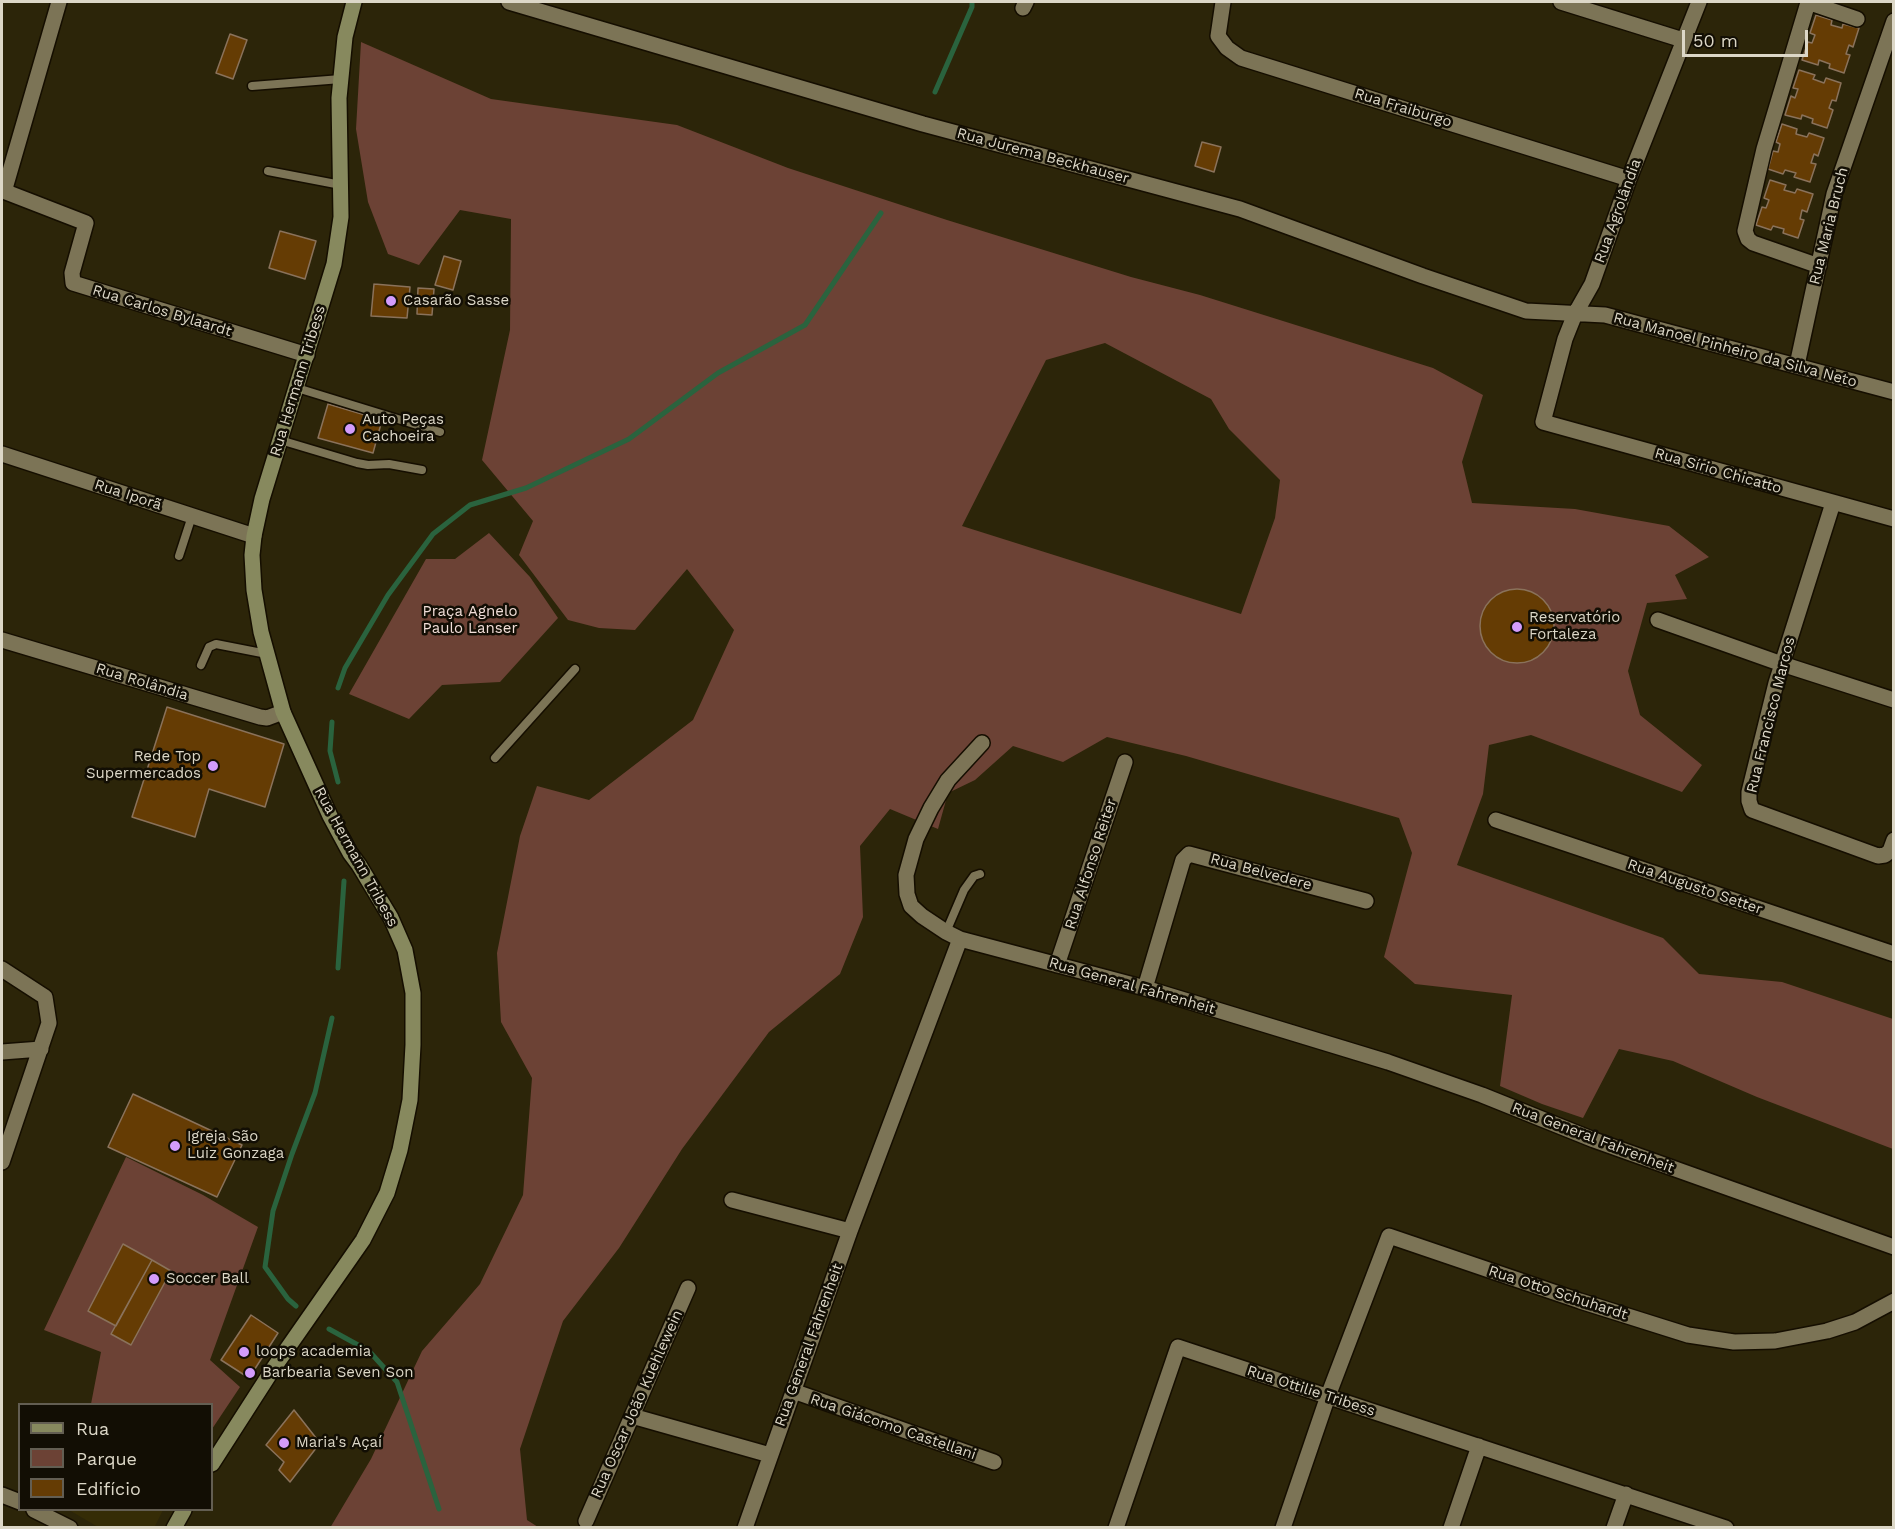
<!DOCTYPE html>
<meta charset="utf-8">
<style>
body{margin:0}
#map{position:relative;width:1895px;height:1529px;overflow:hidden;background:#2c2509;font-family:"Work Sans",sans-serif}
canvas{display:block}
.frame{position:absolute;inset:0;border:3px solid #dcd7c7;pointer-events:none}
.legend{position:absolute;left:18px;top:1403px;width:195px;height:108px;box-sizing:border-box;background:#120e04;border:2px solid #635e52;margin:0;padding:8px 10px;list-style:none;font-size:18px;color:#dcd7c7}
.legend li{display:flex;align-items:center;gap:12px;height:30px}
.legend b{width:30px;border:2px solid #635e52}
.scale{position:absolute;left:1682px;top:30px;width:126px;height:27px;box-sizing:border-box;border:3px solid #dcd7c7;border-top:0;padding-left:8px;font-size:18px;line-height:21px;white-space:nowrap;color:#dcd7c7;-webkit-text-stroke:4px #120e04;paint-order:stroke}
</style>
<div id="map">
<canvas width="1895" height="1529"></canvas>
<div class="frame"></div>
<ul class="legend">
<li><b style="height:8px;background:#87895e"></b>Rua</li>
<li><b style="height:16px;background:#6c4235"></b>Parque</li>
<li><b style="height:16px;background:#653c04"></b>Edifício</li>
</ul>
<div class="scale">50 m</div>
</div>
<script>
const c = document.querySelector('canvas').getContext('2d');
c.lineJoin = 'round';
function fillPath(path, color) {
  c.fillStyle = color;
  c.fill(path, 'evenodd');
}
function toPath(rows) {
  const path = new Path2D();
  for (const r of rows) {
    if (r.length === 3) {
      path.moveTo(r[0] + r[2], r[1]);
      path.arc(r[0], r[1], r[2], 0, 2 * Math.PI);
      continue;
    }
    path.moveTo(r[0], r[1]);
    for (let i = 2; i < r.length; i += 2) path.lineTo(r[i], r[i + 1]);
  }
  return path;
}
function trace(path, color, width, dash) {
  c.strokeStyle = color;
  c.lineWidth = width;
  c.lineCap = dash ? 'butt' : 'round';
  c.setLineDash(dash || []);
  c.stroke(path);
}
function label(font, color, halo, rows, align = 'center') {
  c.font = font + ' "Work Sans",sans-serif';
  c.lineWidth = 5;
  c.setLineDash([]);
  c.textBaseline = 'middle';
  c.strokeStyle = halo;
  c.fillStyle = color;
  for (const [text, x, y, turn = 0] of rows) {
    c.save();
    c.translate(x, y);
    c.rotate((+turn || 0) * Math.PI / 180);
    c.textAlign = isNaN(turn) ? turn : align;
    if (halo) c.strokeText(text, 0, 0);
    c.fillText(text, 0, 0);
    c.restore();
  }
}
const built = toPath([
 [69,1510,163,1510,154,1528,98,1527]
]);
const green = toPath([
 [361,42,491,99,677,125,788,168,947,220,1131,277,1200,295,1433,368,1483,395,1462,462,1472,503,1575,509,1669,526,1709,557,1675,575,1687,599,1647,603,1628,671,1640,715,1702,765,1682,792,1531,735,1489,745,1483,794,1457,865,1663,938,1699,974,1782,982,1893,1019,1893,1149,1757,1097,1673,1061,1619,1049,1583,1118,1542,1104,1500,1086,1512,995,1415,984,1384,957,1412,853,1399,818,1186,756,1107,737,1063,762,1013,746,975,780,948,793,938,829,890,809,860,846,863,917,840,974,769,1032,682,1149,619,1248,563,1321,520,1449,527,1520,538,1527,330,1528,371,1459,422,1351,480,1284,523,1195,532,1078,501,1022,497,953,520,836,537,786,589,800,693,720,734,630,687,569,635,630,599,628,568,620,519,555,533,521,482,460,510,330,511,219,460,210,419,265,388,254,368,202,356,129],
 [1105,343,1211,399,1229,429,1280,480,1275,518,1241,614,962,526,1046,360],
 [489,533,530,577,558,618,500,682,442,685,409,719,349,694,426,559,455,559],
 [126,1157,203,1195,258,1227,210,1360,240,1387,212,1429,212,1404,91,1404,101,1352,44,1330]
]);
const stream = toPath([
 [935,92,972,7,972,2],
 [338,688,345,668,388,595,433,534,470,505,526,488,629,439,718,373,805,325,881,213],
 [332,722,330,751,338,782],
 [338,968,344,881],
 [296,1306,288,1299,265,1267,273,1211,292,1154,315,1093,332,1018],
 [329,1329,369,1351,397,1382,439,1509]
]);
const building = toPath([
 [1816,15,1832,20,1831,25,1842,28,1843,24,1859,28,1853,47,1849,45,1846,54,1850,55,1844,73,1829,68,1830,64,1819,60,1818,65,1802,60,1808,42,1812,43,1815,35,1810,33,1816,15],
 [230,34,247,40,233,79,216,73,230,34],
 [1799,70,1815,75,1813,79,1824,83,1826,78,1841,83,1836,101,1832,100,1829,108,1833,110,1827,128,1812,123,1813,119,1802,115,1801,119,1785,115,1791,96,1795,98,1798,89,1793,88,1799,70],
 [1782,124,1797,129,1796,134,1807,137,1809,133,1824,138,1818,156,1814,154,1811,163,1816,164,1810,182,1794,177,1796,173,1785,170,1783,174,1768,169,1773,151,1778,152,1780,144,1776,142,1782,124],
 [1202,142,1221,147,1214,172,1195,166,1202,142],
 [1770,180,1786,185,1784,190,1795,193,1797,189,1813,194,1807,212,1802,210,1800,219,1804,220,1798,238,1783,233,1784,229,1773,226,1771,230,1756,225,1762,207,1766,208,1769,200,1764,198,1770,180],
 [280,231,316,241,305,279,269,268,280,231],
 [444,256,461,261,453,290,435,285,444,256],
 [374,284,410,287,407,318,371,316,374,284],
 [418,288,434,289,432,315,417,314,418,288],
 [328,404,382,420,373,453,318,438,328,404],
 [1517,626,37],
 [167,707,284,744,265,807,209,789,195,837,132,817,167,707],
 [133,1094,242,1145,217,1197,108,1147,133,1094],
 [123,1244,152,1260,116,1326,88,1311,123,1244],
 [152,1260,171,1271,131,1345,111,1334,152,1260],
 [251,1315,278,1333,249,1378,221,1360,251,1315],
 [294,1410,320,1443,290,1482,279,1470,284,1462,266,1445,294,1410]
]);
const lane = toPath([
 [252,86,341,79],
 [268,171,341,185],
 [297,388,440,432],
 [280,440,357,463,368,465,389,464,422,470],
 [179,556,192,516],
 [201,665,209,647,216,644,267,654],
 [495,758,575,669],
 [946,932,964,890,974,876,980,874]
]);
const street = toPath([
 [59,2,6,185,6,192,86,223,72,273,73,283,307,355],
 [509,2,923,124,1240,209,1423,276,1526,311,1605,315,1894,392],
 [1223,2,1218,36,1227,48,1241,58,1629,179],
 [1561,2,1683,40],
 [1699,2,1629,179,1592,284,1575,314,1565,339,1543,422,1894,519],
 [1023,8,1026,2],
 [1819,266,1753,243,1748,239,1745,231,1764,149,1807,6,1810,3,1857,19],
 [1797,365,1834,194,1894,21],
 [2,454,254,536],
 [1833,503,1776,683,1749,792,1749,801,1752,810,1878,856,1885,855,1890,851,1894,840],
 [1658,620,1782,664,1894,700],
 [2,640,260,717,267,718,283,712],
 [982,743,948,780,931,808,916,839,906,875,907,894,911,906,922,916,946,932,960,939,1145,988,1388,1062,1482,1095,1594,1140,1894,1247],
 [1496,820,1894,954],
 [1057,965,1125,762],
 [2,969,45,997,49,1023,2,1162],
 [1145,988,1183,860,1189,854,1366,901],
 [2,1052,41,1049],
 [732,1200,850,1231],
 [793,1391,994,1462],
 [632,1416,770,1455],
 [2,1495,20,1502],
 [34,1510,70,1528],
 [586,1521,688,1288],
 [745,1528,850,1231,960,939],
 [1116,1528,1178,1347,1726,1528],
 [1283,1528,1328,1396,1389,1236,1580,1301,1688,1335,1734,1342,1775,1341,1827,1331,1855,1322,1894,1301],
 [1451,1528,1479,1446],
 [1614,1528,1626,1494]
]);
const secondary = toPath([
 [212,1464,273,1369,363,1240,387,1193,400,1150,410,1100,413,1045,413,993,405,950,391,918,359,865,350,853,330,816,283,712,261,632,254,590,252,555,254,536,262,499,334,264,341,217,339,98,345,37,354,2],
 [174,1528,184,1510]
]);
const markers = [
 [391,301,6,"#d39cfc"],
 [350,429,6,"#d39cfc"],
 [1517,627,6,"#d39cfc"],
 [213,766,6,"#d39cfc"],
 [175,1146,6,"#d39cfc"],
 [154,1279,6,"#d39cfc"],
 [244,1352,6,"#d39cfc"],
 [250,1373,6,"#d39cfc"],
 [284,1443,6,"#d39cfc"]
];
const streetNames = [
 ["Rua Fraiburgo",1403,108,17],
 ["Rua Jurema Beckhauser",1043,156,15],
 ["Rua Agrolândia",1618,211,-70],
 ["Rua Maria Bruch",1829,226,-76],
 ["Rua Carlos Bylaardt",162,311,17],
 ["Rua Manoel Pinheiro da Silva Neto",1735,350,15],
 ["Rua Hermann Tribess",298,381,-73],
 ["Rua Sírio Chicatto",1718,471,16],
 ["Rua Iporã",128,495,18],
 ["Rua Rolândia",142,682,17],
 ["Rua Francisco Marcos",1771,715,-76],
 ["Rua Hermann Tribess",356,857,61],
 ["Rua Alfonso Reiter",1091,864,-72],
 ["Rua Belvedere",1261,872,15],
 ["Rua Augusto Setter",1695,887,19],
 ["Rua General Fahrenheit",1132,986,16],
 ["Rua General Fahrenheit",1593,1138,21],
 ["Rua Otto Schuhardt",1558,1293,18],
 ["Rua General Fahrenheit",809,1345,-70],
 ["Rua Ottilie Tribess",1311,1391,18],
 ["Rua Oscar João Kuehlewein",637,1404,-66],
 ["Rua Giácomo Castellani",893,1427,19]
];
const poiNames = [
 ["Casarão Sasse",403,301],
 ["Auto Peças",362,420],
 ["Cachoeira",362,437],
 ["Reservatório",1529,618],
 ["Fortaleza",1529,635],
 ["Rede Top",201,757,"right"],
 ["Supermercados",201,774,"right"],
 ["Igreja São",187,1137],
 ["Luiz Gonzaga",187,1154],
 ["Soccer Ball",166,1279],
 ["loops academia",256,1352],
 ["Barbearia Seven Son",262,1373],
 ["Maria's Açaí",296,1443]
];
const parkNames = [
 ["Praça Agnelo",470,612],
 ["Paulo Lanser",470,629]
];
fillPath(built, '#352c06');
fillPath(green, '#6c4235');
trace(stream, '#2a633e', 5);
fillPath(building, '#653c04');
trace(building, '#8a725b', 1.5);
trace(lane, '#150e00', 11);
trace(street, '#150e00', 18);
trace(secondary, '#150e00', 18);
trace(lane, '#7c7456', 8);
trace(street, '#7c7456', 15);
trace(secondary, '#87895e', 15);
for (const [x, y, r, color] of markers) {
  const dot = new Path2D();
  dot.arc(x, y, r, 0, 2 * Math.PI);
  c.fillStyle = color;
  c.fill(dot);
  trace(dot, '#120e04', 2);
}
label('15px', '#dcd7c7', '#120e04', streetNames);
label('15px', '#dcd7c7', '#120e04', poiNames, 'left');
label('15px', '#f1ded8', '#120e04', parkNames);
</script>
